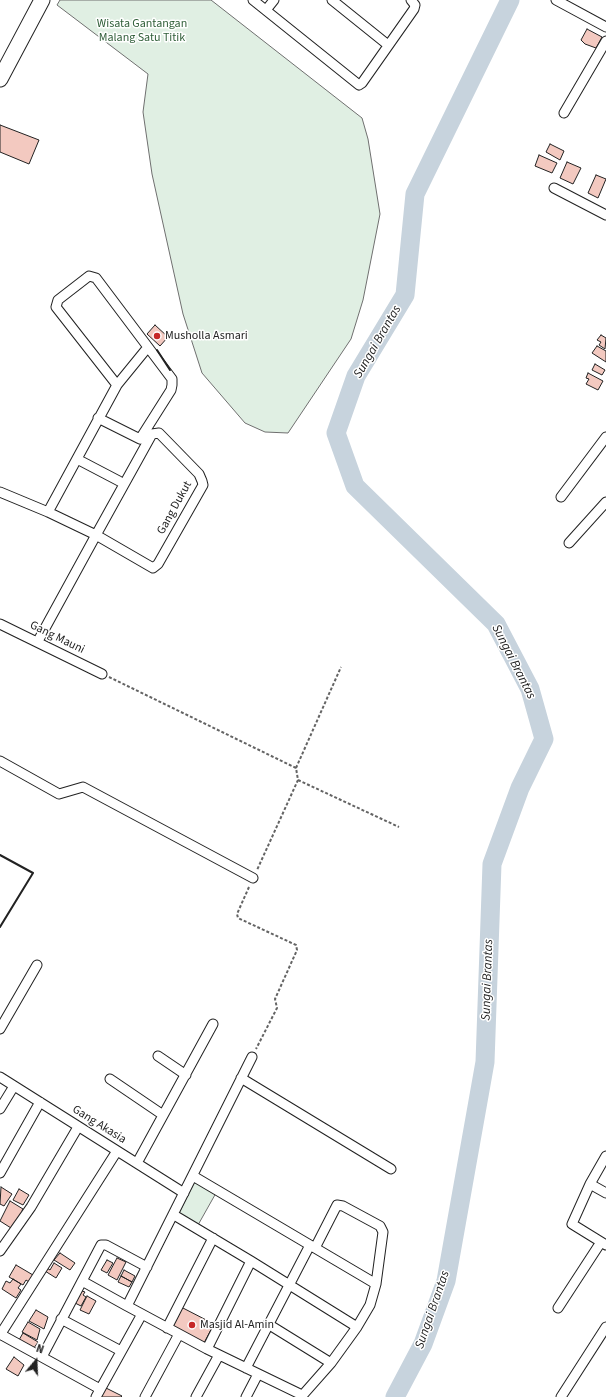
<!DOCTYPE html>
<style>
body{margin:0}
#map{position:relative;width:606px;height:1397px;overflow:hidden;background:#fff;font-family:"Source Sans 3",sans-serif}
canvas{display:block}
.north{position:absolute;left:16px;top:1341px;width:40px;height:40px;-webkit-text-stroke:3px #fff;paint-order:stroke;rotate:19deg;font-size:11px;font-weight:700;line-height:16px;text-align:center;color:#222}
.north::after{content:'';display:block;margin:auto;width:14px;height:18px;background:#222;clip-path:polygon(50% 0,100% 100%,50% 72%,0 100%)}
</style>
<div id="map">
<canvas width="606" height="1397"></canvas>
<div class="north">N</div>
</div>
<script>
const c = document.querySelector('canvas').getContext('2d');
c.lineJoin = 'round';
function fillPath(path, color) {
  c.fillStyle = color;
  c.fill(path, 'evenodd');
}
function toPath(rows) {
  const path = new Path2D();
  for (const r of rows) {
    path.moveTo(r[0], r[1]);
    for (let i = 2; i < r.length; i += 2) path.lineTo(r[i], r[i + 1]);
  }
  return path;
}
function trace(path, color, width, dash) {
  c.strokeStyle = color;
  c.lineWidth = width;
  c.lineCap = dash ? 'butt' : 'round';
  c.setLineDash(dash || []);
  c.stroke(path);
}
function label(font, color, halo, rows, align = 'center') {
  c.font = font + ' "Source Sans 3",sans-serif';
  c.lineWidth = 3;
  c.setLineDash([]);
  c.textBaseline = 'middle';
  c.strokeStyle = halo;
  c.fillStyle = color;
  for (const [text, x, y, turn = 0] of rows) {
    c.save();
    c.translate(x, y);
    c.rotate((+turn || 0) * Math.PI / 180);
    c.textAlign = isNaN(turn) ? turn : align;
    if (halo) c.strokeText(text, 0, 0);
    c.fillText(text, 0, 0);
    c.restore();
  }
}
const green = toPath([
 [60,0,211,0,362,118,368,139,380,214,363,300,351,339,288,433,265,432,245,423,202,373,183,314,152,174,143,112,148,74,57,5,60,0],
 [195,1181,216,1193,198,1225,179,1213,195,1181]
]);
const river = toPath([
 [395,1397,423,1344,446,1281,485,1062,492,864,520,788,544,739,530,689,496,624,355,486,336,433,356,376,405,295,415,194,510,0]
]);
const building = toPath([
 [587,29,602,37,596,48,585,44,581,40,587,29],
 [0,125,39,140,29,164,0,152,0,125],
 [550,144,564,151,560,160,546,152,550,144],
 [539,155,557,163,552,173,535,166,539,155],
 [567,162,581,168,573,184,560,178,567,162],
 [596,175,606,179,598,198,588,193,596,175],
 [155,325,168,337,160,346,147,334,155,325],
 [601,335,606,338,605,349,599,345,601,342,597,340,601,335],
 [597,346,606,351,606,362,592,353,597,346],
 [595,364,605,370,602,375,592,370,595,364],
 [588,373,603,381,598,390,586,384,589,379,586,378,588,373],
 [1,1187,12,1194,4,1206,0,1204,1,1187],
 [19,1189,29,1195,23,1205,13,1200,19,1189],
 [10,1201,23,1209,22,1211,23,1212,11,1228,0,1221,10,1201],
 [60,1253,75,1263,70,1270,54,1260,60,1253],
 [117,1258,126,1262,117,1280,108,1275,117,1258],
 [107,1260,113,1263,107,1273,101,1270,107,1260],
 [54,1263,62,1268,56,1278,45,1271,47,1268,50,1270,54,1263],
 [16,1265,33,1275,29,1282,26,1280,23,1285,9,1277,16,1265],
 [124,1270,135,1276,132,1282,121,1276,124,1270],
 [121,1276,132,1282,129,1287,118,1282,121,1276],
 [13,1279,21,1284,18,1288,21,1290,16,1298,2,1289,6,1281,10,1283,13,1279],
 [79,1290,85,1292,83,1295,86,1297,81,1306,73,1302,79,1290],
 [87,1296,96,1301,89,1314,80,1310,87,1296],
 [181,1307,214,1324,204,1343,171,1326,181,1307],
 [36,1310,48,1317,44,1329,29,1321,36,1310],
 [28,1322,40,1329,37,1340,22,1332,28,1322],
 [23,1333,38,1342,32,1351,19,1340,23,1333],
 [14,1357,24,1365,18,1376,6,1369,14,1357],
 [106,1388,122,1396,121,1397,101,1397,106,1388]
]);
const path = toPath([
 [109,677,296,768,298,780,257,870],
 [296,768,341,667],
 [298,780,399,827],
 [249,887,237,914,238,918,296,945,297,950,275,999,277,1008,256,1049]
]);
const minor = toPath([
 [253,0,359,85,362,83,414,9,415,5,411,0],
 [332,0,388,45],
 [556,0,606,27],
 [266,10,274,0],
 [564,113,606,41],
 [554,188,606,215],
 [98,418,140,439,171,390,172,385,172,379,96,278,89,276,58,300,56,307,117,385],
 [77,459,119,481],
 [0,492,48,512,96,535,153,568,158,564,203,485,202,481,199,474,159,433,152,434,96,535,38,641],
 [561,497,606,437],
 [48,512,117,385,148,347],
 [569,543,606,502],
 [0,624,102,674],
 [0,761,59,794,83,787,253,878],
 [0,1029,37,965],
 [158,1056,186,1075],
 [252,1057,127,1306,207,1349,302,1395],
 [0,1077,184,1193],
 [241,1078,391,1169],
 [110,1079,163,1115],
 [0,1109,14,1086],
 [606,1156,590,1184,606,1193],
 [137,1163,213,1024],
 [0,1173,40,1102],
 [193,1176,376,1284,370,1305,357,1327,331,1363,301,1397],
 [590,1184,572,1224,606,1245],
 [174,1215,251,1261,357,1327],
 [315,1248,337,1205,343,1206,380,1226,383,1232,376,1284],
 [0,1251,31,1207,78,1127],
 [82,1281,127,1306],
 [558,1308,601,1242],
 [61,1319,121,1351],
 [268,1324,331,1363],
 [167,1328,213,1238],
 [0,1334,100,1389],
 [0,1335,117,1151],
 [207,1349,251,1261],
 [42,1357,101,1245,106,1245,147,1267],
 [246,1368,310,1245],
 [96,1397,142,1314],
 [145,1397,179,1334],
 [196,1397,219,1355],
 [246,1397,258,1374],
 [561,1397,606,1327]
]);
const primary = toPath([
 [0,79,42,0]
]);
const wall = toPath([
 [157,350,170,370],
 [0,855,33,873,0,927]
]);
const markers = [
 [157,336,4,"#c62828"],
 [192,1325,4,"#c62828"]
];
const parkNames = [
 ["Wisata Gantangan",142,24],
 ["Malang Satu Titik",142,38]
];
const poiNames = [
 ["Musholla Asmari",165,336],
 ["Masjid Al-Amin",200,1325]
];
const streetNames = [
 ["Gang Dukut",175,508,-61],
 ["Gang Mauni",57,638,26],
 ["Gang Akasia",99,1125,32]
];
const waterNames = [
 ["Sungai Brantas",378,342,-60],
 ["Sungai Brantas",513,662,63],
 ["Sungai Brantas",488,980,-88],
 ["Sungai Brantas",433,1310,-71]
];
fillPath(green, '#e0efe3');
trace(green, '#6f6f6f', 1);
trace(river, '#c7d3dd', 19);
fillPath(building, '#f3c9c0');
trace(building, '#222', 1);
trace(minor, '#222', 11);
trace(primary, '#222', 17);
trace(path, '#646464', 2, [3, 2]);
trace(minor, '#fff', 9);
trace(primary, '#fff', 15);
trace(wall, '#222', 2);
for (const [x, y, r, color] of markers) {
  const dot = new Path2D();
  dot.arc(x, y, r, 0, 2 * Math.PI);
  c.fillStyle = color;
  c.fill(dot);
  trace(dot, '#fff', 1.5);
}
label('12px', '#2f5e38', '#fff', parkNames);
label('12px', '#222', '#fff', poiNames, 'left');
label('12px', '#222', '#fff', streetNames);
label('italic 13px', '#222', '#fff', waterNames);
</script>
